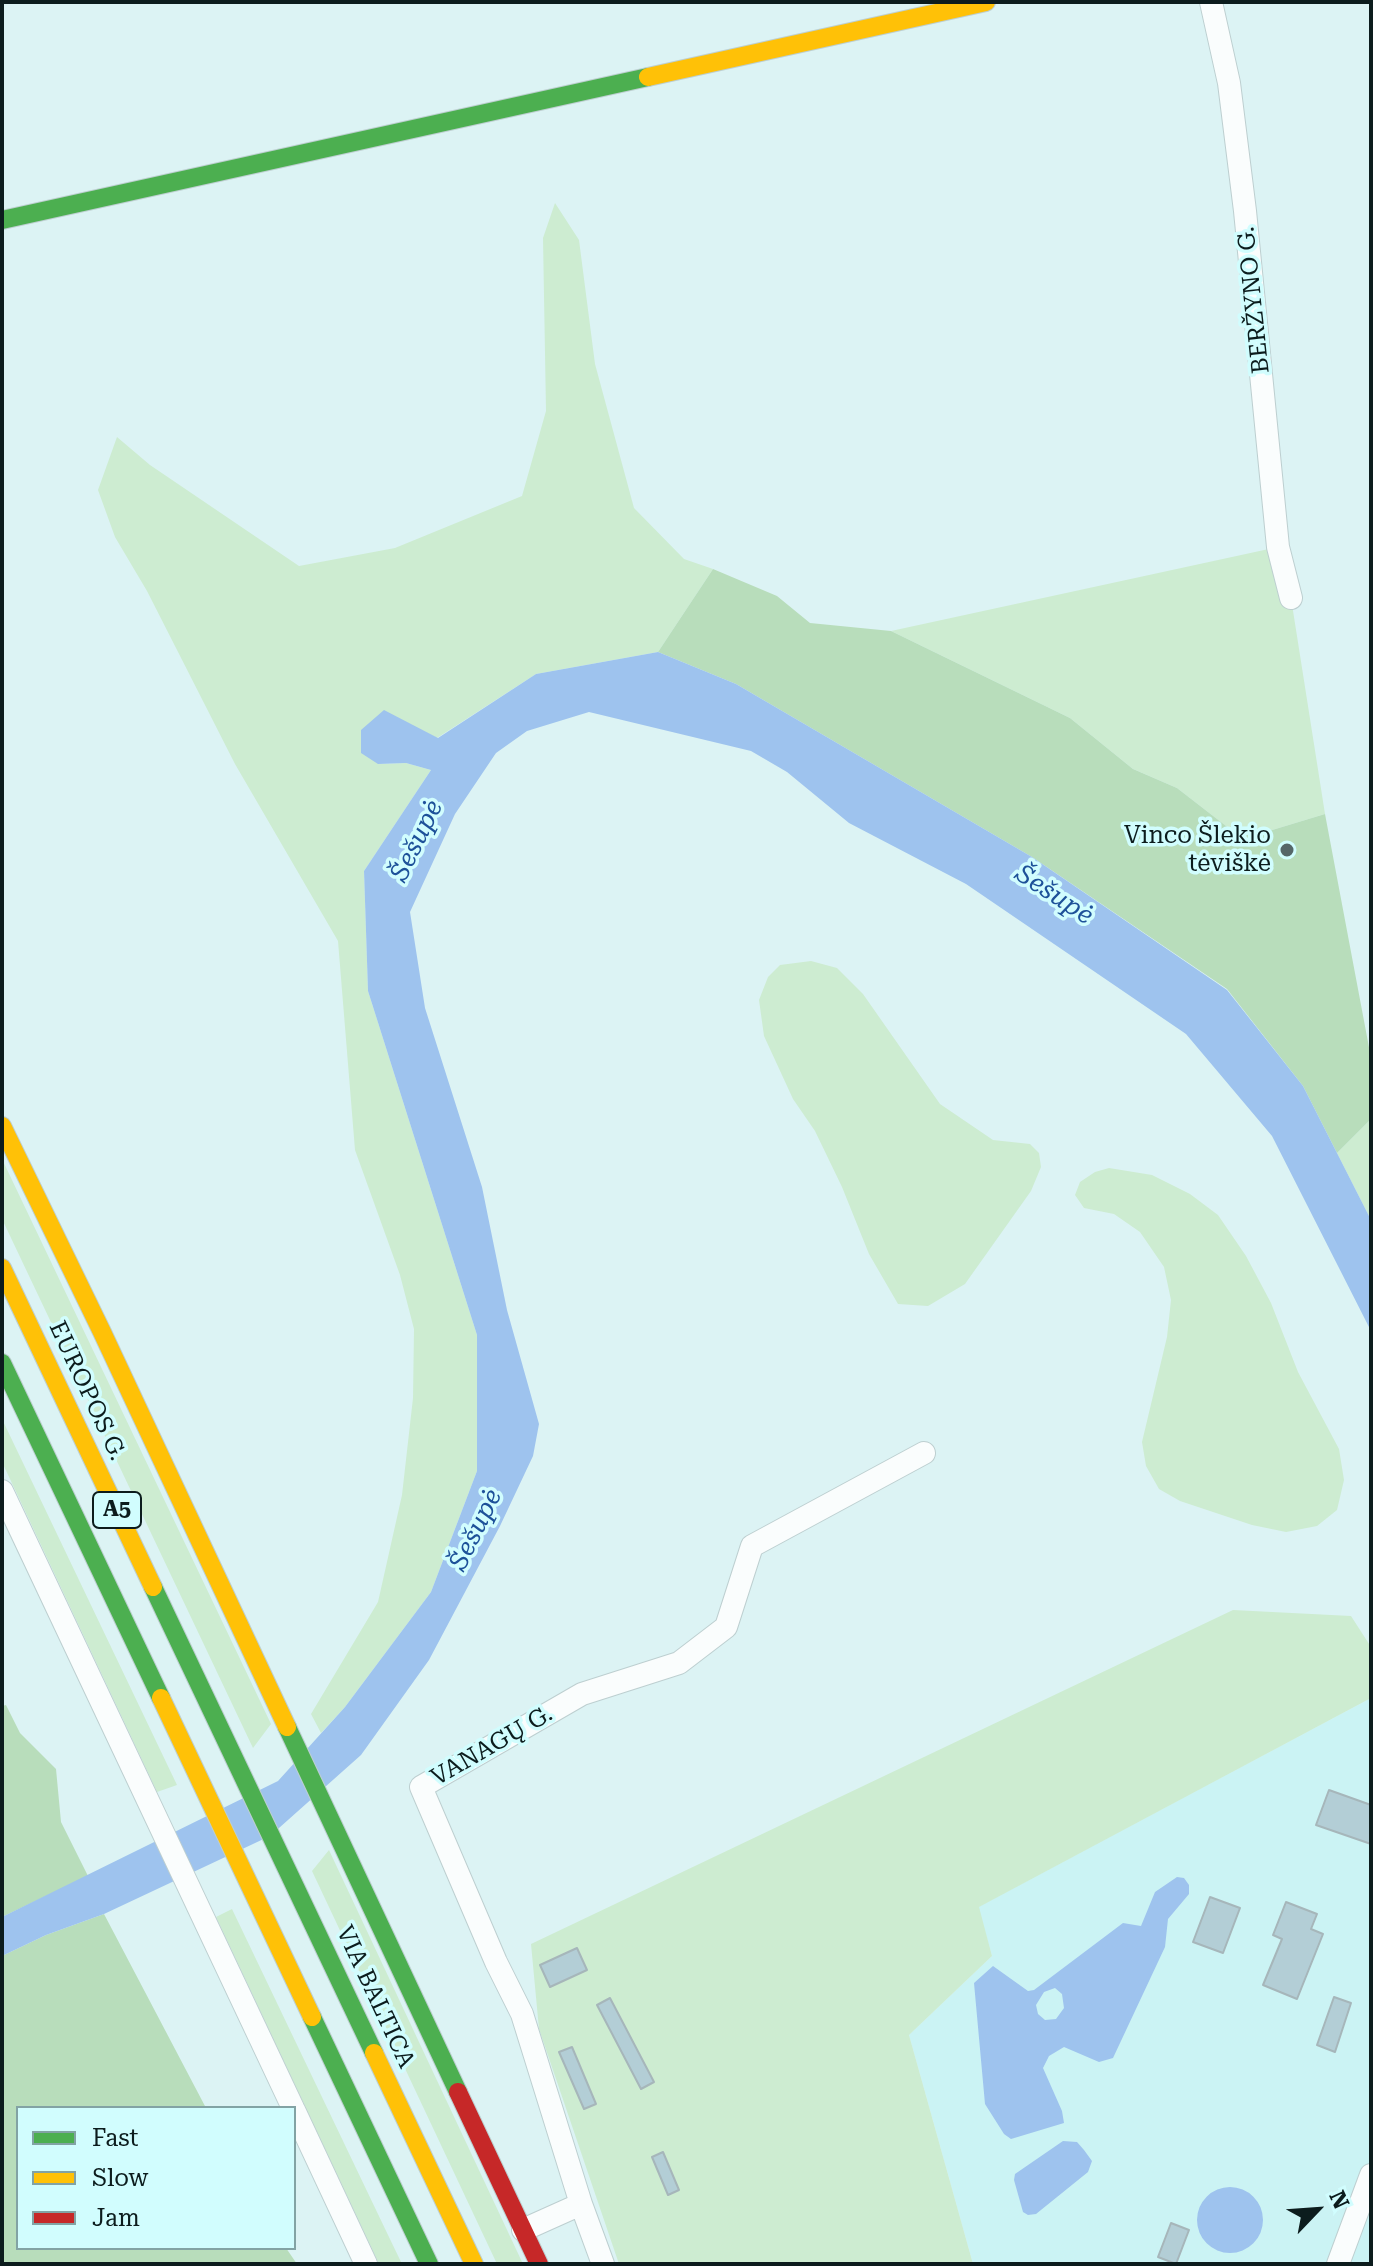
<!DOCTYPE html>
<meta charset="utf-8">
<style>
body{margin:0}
#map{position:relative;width:1373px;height:2266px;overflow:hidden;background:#dcf3f4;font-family:"Roboto Serif",serif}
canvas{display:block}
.frame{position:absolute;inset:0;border:4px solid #0c1c1d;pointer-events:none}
.legend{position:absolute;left:16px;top:2106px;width:280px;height:144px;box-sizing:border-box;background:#d1fdfe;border:2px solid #82a3a4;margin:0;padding:10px 14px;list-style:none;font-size:24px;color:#0c1c1d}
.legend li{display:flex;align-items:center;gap:16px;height:40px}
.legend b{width:40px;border:2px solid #82a3a4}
.north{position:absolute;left:1277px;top:2170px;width:80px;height:80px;-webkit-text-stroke:6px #d1fdfe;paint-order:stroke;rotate:65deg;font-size:22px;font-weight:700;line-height:32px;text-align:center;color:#0c1c1d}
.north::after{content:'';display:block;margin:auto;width:28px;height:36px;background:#0c1c1d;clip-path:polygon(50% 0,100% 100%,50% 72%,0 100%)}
</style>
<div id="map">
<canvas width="1373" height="2266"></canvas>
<div class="frame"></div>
<ul class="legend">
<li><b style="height:10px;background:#4caf50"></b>Fast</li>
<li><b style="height:10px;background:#ffc107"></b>Slow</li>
<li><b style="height:10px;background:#c62828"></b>Jam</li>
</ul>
<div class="north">N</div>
</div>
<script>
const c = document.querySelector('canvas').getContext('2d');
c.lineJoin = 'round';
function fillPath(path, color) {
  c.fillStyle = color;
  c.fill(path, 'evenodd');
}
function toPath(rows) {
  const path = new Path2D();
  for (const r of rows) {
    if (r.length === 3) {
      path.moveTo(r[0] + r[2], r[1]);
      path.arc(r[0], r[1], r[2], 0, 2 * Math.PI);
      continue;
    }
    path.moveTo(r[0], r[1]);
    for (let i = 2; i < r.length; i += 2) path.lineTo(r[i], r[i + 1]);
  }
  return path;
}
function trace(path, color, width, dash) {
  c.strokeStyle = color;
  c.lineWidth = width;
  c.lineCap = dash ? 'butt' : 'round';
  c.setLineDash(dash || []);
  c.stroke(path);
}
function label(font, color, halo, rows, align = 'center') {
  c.font = font + ' "Roboto Serif",serif';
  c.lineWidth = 7;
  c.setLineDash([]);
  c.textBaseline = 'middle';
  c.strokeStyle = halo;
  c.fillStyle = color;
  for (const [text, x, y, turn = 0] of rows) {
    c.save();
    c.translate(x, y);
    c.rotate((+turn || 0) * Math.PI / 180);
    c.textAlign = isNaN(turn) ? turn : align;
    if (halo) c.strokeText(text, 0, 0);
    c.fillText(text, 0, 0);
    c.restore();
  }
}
const built = toPath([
 [1371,1698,1371,2264,973,2264,909,2035,992,1956,978,1907]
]);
const green = toPath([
 [555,203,579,240,595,364,634,508,684,559,713,569,658,652,536,674,437,738,384,711,378,764,406,763,431,770,364,871,368,991,477,1335,477,1471,431,1592,345,1707,321,1733,311,1714,378,1602,402,1495,413,1398,414,1329,400,1275,355,1150,338,941,235,764,147,591,115,537,98,490,117,437,150,465,299,566,395,548,522,496,546,411,543,238],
 [1278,547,1291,598,1325,814,1269,831,1239,836,1177,788,1133,769,1070,718,891,631],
 [811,961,837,968,863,994,940,1104,993,1140,1030,1144,1039,1153,1041,1167,1031,1191,965,1284,928,1306,898,1304,869,1254,842,1187,815,1131,793,1099,764,1036,759,1000,768,977,780,965],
 [1371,1119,1371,1220,1337,1153],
 [2,1159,271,1724,253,1748,2,1219],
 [1109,1168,1152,1175,1190,1194,1218,1215,1246,1256,1271,1303,1298,1372,1339,1449,1344,1480,1337,1510,1317,1526,1286,1532,1252,1525,1180,1501,1159,1489,1146,1466,1142,1442,1167,1337,1171,1300,1164,1267,1140,1232,1114,1214,1084,1208,1075,1195,1080,1182,1095,1172],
 [2,1419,177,1785,157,1792,2,1462],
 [1233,1610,1351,1616,1371,1647,1371,1698,979,1907,992,1956,909,2035,973,2264,619,2264,539,2029,531,1944],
 [329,1850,523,2264,497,2264,312,1871],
 [232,1909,388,2235,402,2264,379,2264,216,1917]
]);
const forest = toPath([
 [713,569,777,596,810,623,891,631,1070,718,1133,769,1177,788,1239,836,1269,831,1325,814,1371,1058,1371,1119,1337,1153,1303,1086,1227,989,1032,857,736,684,658,652],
 [6,1705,20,1733,56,1769,61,1822,88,1876,2,1917,2,1706],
 [104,1914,206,2108,18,2108,18,2248,286,2248,297,2264,2,2264,2,1956,46,1935]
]);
const water = toPath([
 [658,652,736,684,1032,857,1227,990,1303,1086,1371,1220,1371,1331,1272,1136,1186,1034,966,884,849,823,787,772,751,751,589,712,527,731,496,753,455,814,410,912,425,1008,482,1187,507,1310,539,1424,533,1456,500,1526,429,1660,361,1755,270,1836,104,1914,46,1935,2,1956,2,1917,278,1781,345,1707,431,1592,477,1471,477,1335,368,991,364,871,431,770,406,763,378,764,361,753,361,730,384,710,438,738,536,674],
 [1177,1877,1184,1878,1189,1885,1189,1894,1168,1919,1165,1947,1113,2058,1099,2062,1064,2047,1049,2056,1043,2068,1062,2111,1064,2123,1011,2139,1004,2134,985,2104,974,1983,993,1966,1028,1991,1034,1990,1123,1923,1141,1926,1155,1892],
 [1055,1988,1062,1994,1064,2008,1056,2019,1045,2020,1038,2014,1036,2005,1044,1992],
 [1063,2141,1077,2142,1084,2150,1092,2161,1088,2172,1036,2214,1028,2215,1023,2212,1014,2180,1015,2174],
 [1230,2220,33]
]);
const building = toPath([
 [1329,1790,1371,1805,1371,1844,1316,1825,1329,1790],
 [1210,1897,1240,1908,1223,1953,1193,1942,1210,1897],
 [1286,1902,1317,1914,1311,1929,1323,1934,1297,1999,1263,1985,1282,1939,1273,1935,1286,1902],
 [577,1948,587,1970,550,1987,540,1965,577,1948],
 [1334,1997,1351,2003,1335,2052,1317,2045,1334,1997],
 [610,1998,654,2082,641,2089,597,2005,610,1998],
 [572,2047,596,2104,584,2109,559,2052,572,2047],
 [663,2152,679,2190,668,2195,652,2157,663,2152],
 [1171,2223,1189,2230,1176,2264,1158,2257,1171,2223]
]);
const street = toPath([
 [1211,2,1229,83,1245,211,1278,547,1291,598],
 [2,1491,293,2108],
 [294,2110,366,2264],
 [523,2230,581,2204],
 [603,2264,581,2204,522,2014,496,1962,421,1787,582,1694,679,1663,726,1627,752,1546,924,1453],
 [1338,2264,1371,2175]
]);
const fast = toPath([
 [2,220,648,77],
 [2,1363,161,1698],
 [153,1587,374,2053],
 [287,1727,458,2092],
 [312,2017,429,2264]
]);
const slow = toPath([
 [648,77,986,2],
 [2,1126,102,1332,287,1727],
 [2,1268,153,1587],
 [161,1698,312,2017],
 [374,2053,474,2264]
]);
const jam = toPath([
 [458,2092,539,2264]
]);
const markers = [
 [1287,850,8,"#556768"]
];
const shields = [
 [117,1510,48]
];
const shieldNames = [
 ["A5",117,1510]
];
const streetNames = [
 ["BERŽYNO G.",1254,300,-96],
 ["EUROPOS G.",87,1391,65],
 ["VANAGŲ G.",492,1746,-30],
 ["VIA BALTICA",375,1997,65]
];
const poiNames = [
 ["Vinco Šlekio",1271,836],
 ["tėviškė",1271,864]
];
const waterNames = [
 ["Šešupė",417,841,-64],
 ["Šešupė",1054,895,33],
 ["Šešupė",476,1530,-64]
];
fillPath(built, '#cbf3f4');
fillPath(green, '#cdecd1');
fillPath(forest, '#b8ddbb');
fillPath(water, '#9ec3ee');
fillPath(building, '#b3ced6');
trace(building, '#a6b6ba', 2);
trace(street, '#bdcfd0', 24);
trace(fast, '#bdcfd0', 20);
trace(slow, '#bdcfd0', 20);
trace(jam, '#bdcfd0', 20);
trace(street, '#fafdfd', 22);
trace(fast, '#4caf50', 18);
trace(slow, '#ffc107', 18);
trace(jam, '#c62828', 18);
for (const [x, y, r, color] of markers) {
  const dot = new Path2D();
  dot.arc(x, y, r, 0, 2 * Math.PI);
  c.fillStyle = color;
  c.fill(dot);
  trace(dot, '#d1fdfe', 3);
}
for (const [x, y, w] of shields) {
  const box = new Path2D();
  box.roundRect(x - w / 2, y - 18, w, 36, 6);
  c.fillStyle = '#d1fdfe';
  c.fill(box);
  trace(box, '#0c1c1d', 2);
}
label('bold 22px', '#0c1c1d', null, shieldNames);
label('24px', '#0c1c1d', '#d1fdfe', streetNames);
label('24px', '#0c1c1d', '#d1fdfe', poiNames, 'right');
label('italic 26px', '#1d5199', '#d1fdfe', waterNames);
</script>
